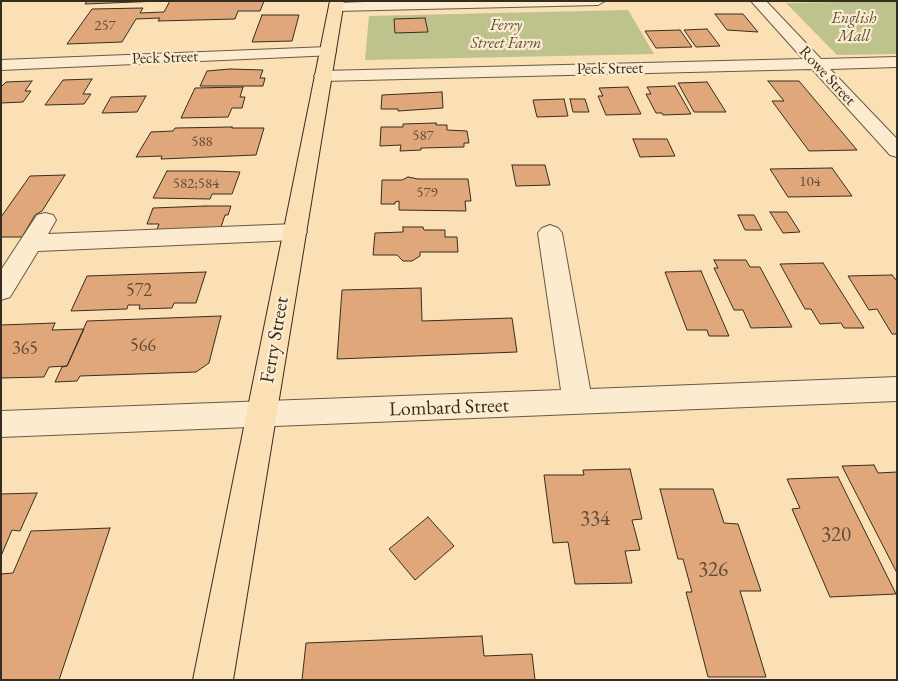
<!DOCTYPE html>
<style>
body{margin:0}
#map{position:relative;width:898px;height:681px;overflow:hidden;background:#fae0b4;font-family:"EB Garamond",serif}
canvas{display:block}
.frame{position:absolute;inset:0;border:2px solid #362d22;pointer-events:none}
</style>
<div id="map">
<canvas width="898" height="681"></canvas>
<div class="frame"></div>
</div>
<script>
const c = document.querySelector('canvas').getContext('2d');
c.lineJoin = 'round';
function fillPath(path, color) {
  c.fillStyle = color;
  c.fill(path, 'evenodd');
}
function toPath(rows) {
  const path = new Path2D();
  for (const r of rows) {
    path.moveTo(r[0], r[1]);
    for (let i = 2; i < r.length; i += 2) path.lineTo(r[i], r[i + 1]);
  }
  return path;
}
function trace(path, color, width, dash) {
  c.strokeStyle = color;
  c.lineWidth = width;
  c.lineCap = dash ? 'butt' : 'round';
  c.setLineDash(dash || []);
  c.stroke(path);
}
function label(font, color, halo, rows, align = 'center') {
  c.font = font + ' "EB Garamond",serif';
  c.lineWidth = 4.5;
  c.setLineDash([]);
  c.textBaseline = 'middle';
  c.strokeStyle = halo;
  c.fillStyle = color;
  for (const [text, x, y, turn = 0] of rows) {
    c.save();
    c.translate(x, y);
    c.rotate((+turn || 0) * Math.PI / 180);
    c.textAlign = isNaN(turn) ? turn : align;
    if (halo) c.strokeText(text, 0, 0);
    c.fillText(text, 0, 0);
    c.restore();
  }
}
const green = toPath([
 [897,1,897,54,837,55,786,3],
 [628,10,654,54,365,60,369,16]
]);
const building = toPath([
 [87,1,160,1,85,4,87,1],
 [170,1,264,1,260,11,238,11,235,19,158,21,160,18,136,19,122,42,67,44,92,9,143,8,140,13,164,12,170,1],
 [715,14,743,14,758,32,727,30,715,14],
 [262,15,299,15,292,41,252,42,262,15],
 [425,18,428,32,395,33,394,19,425,18],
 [707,29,720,46,696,47,684,30,707,29],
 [680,30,692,47,656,48,645,31,680,30],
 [230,69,263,70,260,78,265,78,263,86,200,86,207,71,230,69],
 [92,79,83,94,91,94,84,104,45,105,63,80,92,79],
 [32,81,25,91,31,91,23,102,1,103,1,87,6,82,32,81],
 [768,81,799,81,857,150,809,151,772,101,784,101,768,81],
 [707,82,726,112,694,112,678,83,707,82],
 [675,86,691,114,663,115,662,113,656,113,646,94,651,94,647,87,675,86],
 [243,87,240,97,245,97,242,108,232,108,228,117,181,118,195,88,243,87],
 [628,87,641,114,606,115,598,96,603,96,599,88,628,87],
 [442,92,443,108,398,111,398,109,381,109,382,95,442,92],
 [146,96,137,112,102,113,111,97,146,96],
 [564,99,568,116,537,117,533,100,564,99],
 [570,99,585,99,589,112,573,112,570,99],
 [436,123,436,125,447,125,447,130,467,131,469,143,464,143,464,147,421,148,421,150,400,151,401,145,380,146,381,127,403,127,403,124,436,123],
 [232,127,232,128,264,128,256,155,161,159,162,156,136,157,151,132,173,131,175,128,232,127],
 [633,139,667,139,675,156,640,157,633,139],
 [512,165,545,165,550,185,516,186,512,165],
 [832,168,852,196,788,197,770,169,832,168],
 [167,171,214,171,240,172,232,194,212,194,210,199,153,198,167,171],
 [65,175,42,211,35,215,22,237,1,237,1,217,30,176,65,175],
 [408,177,418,179,468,179,471,201,465,201,466,211,399,210,399,201,395,202,395,204,381,204,382,180,402,180,408,177],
 [205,206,231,206,228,215,225,215,220,230,156,232,159,224,147,224,153,208,205,206],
 [770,212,787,212,800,232,783,233,770,212],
 [738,215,754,215,762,230,745,230,738,215],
 [403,227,423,227,424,230,445,230,445,237,457,237,458,252,420,252,420,256,412,261,403,261,397,255,373,255,375,233,403,232,403,227],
 [714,260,746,260,750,267,760,267,792,327,751,328,743,310,734,310,714,268,718,268,714,260],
 [823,263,864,328,844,328,841,323,820,324,811,309,805,309,780,264,823,263],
 [701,271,729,336,709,336,707,330,687,330,665,272,701,271],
 [206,272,196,303,174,303,172,308,139,309,140,305,128,305,127,309,71,311,87,276,206,272],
 [892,275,897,281,897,334,892,334,877,309,869,310,848,276,892,275],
 [421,288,422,321,512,318,517,352,337,359,342,290,421,288],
 [221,316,209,363,196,372,80,376,77,381,55,382,62,367,67,366,87,321,221,316],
 [55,323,52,330,84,329,67,366,49,367,44,377,1,378,1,325,55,323],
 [874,465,878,473,897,472,897,573,842,466,874,465],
 [630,469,642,519,632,520,640,550,625,551,632,583,575,584,568,542,553,543,544,475,584,475,583,470,630,469],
 [838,477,896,594,830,597,792,509,800,508,787,479,838,477],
 [660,489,713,489,724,523,738,524,761,591,740,591,766,677,708,677,686,592,692,592,683,559,678,559,660,489],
 [37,493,20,531,12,530,1,556,1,494,37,493],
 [428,517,454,546,415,580,389,549,428,517],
 [110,528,59,680,1,680,1,574,13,573,31,531,110,528],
 [482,636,484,656,532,654,535,680,302,680,306,643,482,636]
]);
const minor = toPath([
 [394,1,605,1,598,5,336,11,331,10,329,7,331,4,336,3,394,1],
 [751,1,766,1,821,59,897,57,897,67,830,69,897,139,897,157,890,155,812,69,323,81,317,80,314,76,317,72,323,71,803,59,751,1],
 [328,47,334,49,336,52,334,55,1,70,1,60,328,47],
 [45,213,53,215,56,220,48,234,295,224,303,227,307,232,303,237,295,240,38,251,10,297,1,300,1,270,37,215,45,213],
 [550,225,558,228,562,233,590,389,897,377,897,401,1,437,1,411,561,390,538,233,542,228,550,225]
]);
const major = toPath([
 [330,1,344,1,233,680,193,680,330,1]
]);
const farNumbernames = [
 ["257",105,26],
 ["587",423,136],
 ["588",202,142],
 ["104",810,182],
 ["582;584",196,184],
 ["579",427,193]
];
const farParknames = [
 ["English",854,19],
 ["Mall",854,37],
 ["Ferry",506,26],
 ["Street Farm",506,44]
];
const farStreetnames = [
 ["Peck Street",165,58,-2],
 ["Peck Street",610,69,-1],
 ["Rowe Street",827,76,47]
];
const numberNames = [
 ["572",139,291],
 ["566",143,346],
 ["365",25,349]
];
const streetNames = [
 ["Ferry Street",275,340,-80],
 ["Lombard Street",449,408,-2]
];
const nearNumbernames = [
 ["334",595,519],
 ["320",836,535],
 ["326",713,570]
];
fillPath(green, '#bec28d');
fillPath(building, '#e0a77a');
trace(building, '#362d22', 1);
trace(minor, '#675a46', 2);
trace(major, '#362d22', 2);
fillPath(minor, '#fcebce');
fillPath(major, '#fae0b4');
label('15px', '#604c38', null, farNumbernames);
label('italic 16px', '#58523d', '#fcebce', farParknames);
label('16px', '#362d22', '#fcebce', farStreetnames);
label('18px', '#604c38', null, numberNames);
label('20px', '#362d22', '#fcebce', streetNames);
label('21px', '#604c38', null, nearNumbernames);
</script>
